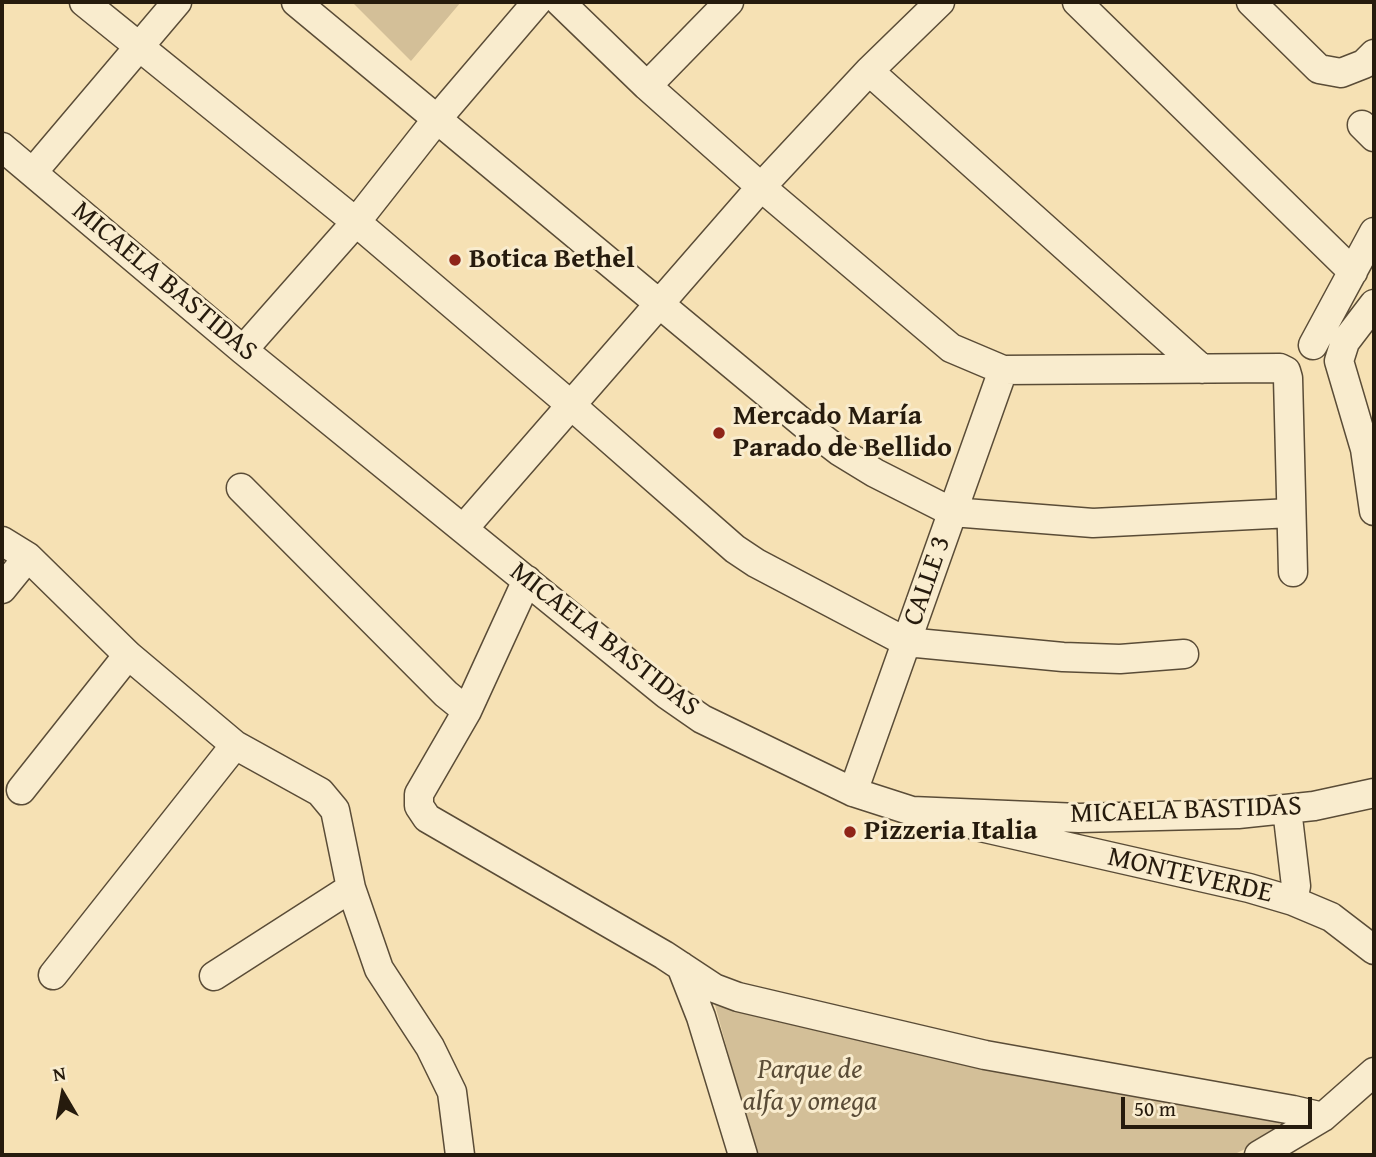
<!DOCTYPE html>
<meta charset="utf-8">
<style>
body{margin:0}
#map{position:relative;width:1376px;height:1157px;overflow:hidden;background:#f6e1b4;font-family:"Gentium Book Plus",serif}
canvas{display:block}
.frame{position:absolute;inset:0;border:4px solid #261b0d;pointer-events:none}
.north{position:absolute;left:28px;top:1059px;width:70px;height:70px;-webkit-text-stroke:5px #f9ecce;paint-order:stroke;rotate:350deg;font-size:19px;font-weight:700;line-height:28px;text-align:center;color:#261b0d}
.north::after{content:'';display:block;margin:auto;width:24px;height:32px;background:#261b0d;clip-path:polygon(50% 0,100% 100%,50% 72%,0 100%)}
.scale{position:absolute;left:1121px;top:1097px;width:191px;height:32px;box-sizing:border-box;border:4px solid #261b0d;border-top:0;padding-left:9px;font-size:21px;line-height:24px;white-space:nowrap;color:#261b0d;-webkit-text-stroke:5px #f9ecce;paint-order:stroke}
</style>
<div id="map">
<canvas width="1376" height="1157"></canvas>
<div class="frame"></div>
<div class="north">N</div>
<div class="scale">50 m</div>
</div>
<script>
const c = document.querySelector('canvas').getContext('2d');
c.lineJoin = 'round';
function fillPath(path, color) {
  c.fillStyle = color;
  c.fill(path, 'evenodd');
}
function toPath(rows) {
  const path = new Path2D();
  for (const r of rows) {
    path.moveTo(r[0], r[1]);
    for (let i = 2; i < r.length; i += 2) path.lineTo(r[i], r[i + 1]);
  }
  return path;
}
function trace(path, color, width, dash) {
  c.strokeStyle = color;
  c.lineWidth = width;
  c.lineCap = dash ? 'butt' : 'round';
  c.setLineDash(dash || []);
  c.stroke(path);
}
function label(font, color, halo, rows, align = 'center') {
  c.font = font + ' "Gentium Book Plus",serif';
  c.lineWidth = 6;
  c.setLineDash([]);
  c.textBaseline = 'middle';
  c.strokeStyle = halo;
  c.fillStyle = color;
  for (const [text, x, y, turn = 0] of rows) {
    c.save();
    c.translate(x, y);
    c.rotate((+turn || 0) * Math.PI / 180);
    c.textAlign = isNaN(turn) ? turn : align;
    if (halo) c.strokeText(text, 0, 0);
    c.fillText(text, 0, 0);
    c.restore();
  }
}
const green = toPath([
 [352,2,461,2,411,61],
 [722,996,1273,1112,1280,1123,1275,1134,1233,1155,756,1155,715,1005]
]);
const minor = toPath([
 [84,2,356,222,572,406,735,549,756,563,906,642,1063,657,1120,659,1184,654],
 [296,2,804,424,839,451,875,473,952,512,1093,523,1291,513],
 [560,2,647,86,761,187,951,348,1003,370,1280,368,1286,371,1288,378,1293,572],
 [1077,2,1353,272],
 [1251,2,1319,69,1341,73,1364,64,1374,54],
 [869,71,1202,369],
 [647,86,729,2],
 [1362,125,1374,137],
 [2,147,243,350,666,694,702,719,853,792,912,811,1079,818,1238,814,1314,806,1374,793],
 [33,172,177,2],
 [1374,304,1345,342,1339,361,1365,449,1374,511],
 [1313,345,1374,232],
 [243,350,356,222,437,119,537,2],
 [241,488,446,694,467,711],
 [464,528,761,187,869,71,940,2],
 [2,541,28,557,128,655,235,745,320,792,335,810,351,888,379,969,430,1047,452,1092,460,1155],
 [527,580,467,711,419,794,419,806,427,818,664,955,714,988,738,997,985,1055,1293,1110,1323,1117],
 [2,589,28,557],
 [21,790,128,655],
 [853,792,1003,370],
 [1287,809,1296,886,1293,901],
 [976,826,1249,888,1293,901,1331,917,1374,950],
 [681,966,701,1017,743,1155],
 [53,975,235,745],
 [214,976,351,888],
 [1259,1155,1323,1117,1374,1072]
]);
const markers = [
 [455,260,7,"#8f2418"],
 [719,433,7,"#8f2418"],
 [850,832,7,"#8f2418"]
];
const poiNames = [
 ["Botica Bethel",469,260],
 ["Mercado María",733,417],
 ["Parado de Bellido",733,449],
 ["Pizzeria Italia",864,832]
];
const streetNames = [
 ["MICAELA BASTIDAS",164,282,40],
 ["CALLE 3",928,581,-71],
 ["MICAELA BASTIDAS",604,640,38],
 ["MICAELA BASTIDAS",1186,811,-2],
 ["MONTEVERDE",1190,876,13]
];
const parkNames = [
 ["Parque de",810,1071],
 ["alfa y omega",810,1103]
];
fillPath(green, '#d3bf98');
trace(minor, '#5a4c37', 31);
trace(minor, '#f9ecce', 28);
for (const [x, y, r, color] of markers) {
  const dot = new Path2D();
  dot.arc(x, y, r, 0, 2 * Math.PI);
  c.fillStyle = color;
  c.fill(dot);
  trace(dot, '#f9ecce', 2.5);
}
label('bold 28px', '#261b0d', '#f9ecce', poiNames, 'left');
label('28px', '#261b0d', '#f9ecce', streetNames);
label('italic 28px', '#5a4c37', '#f9ecce', parkNames);
</script>
